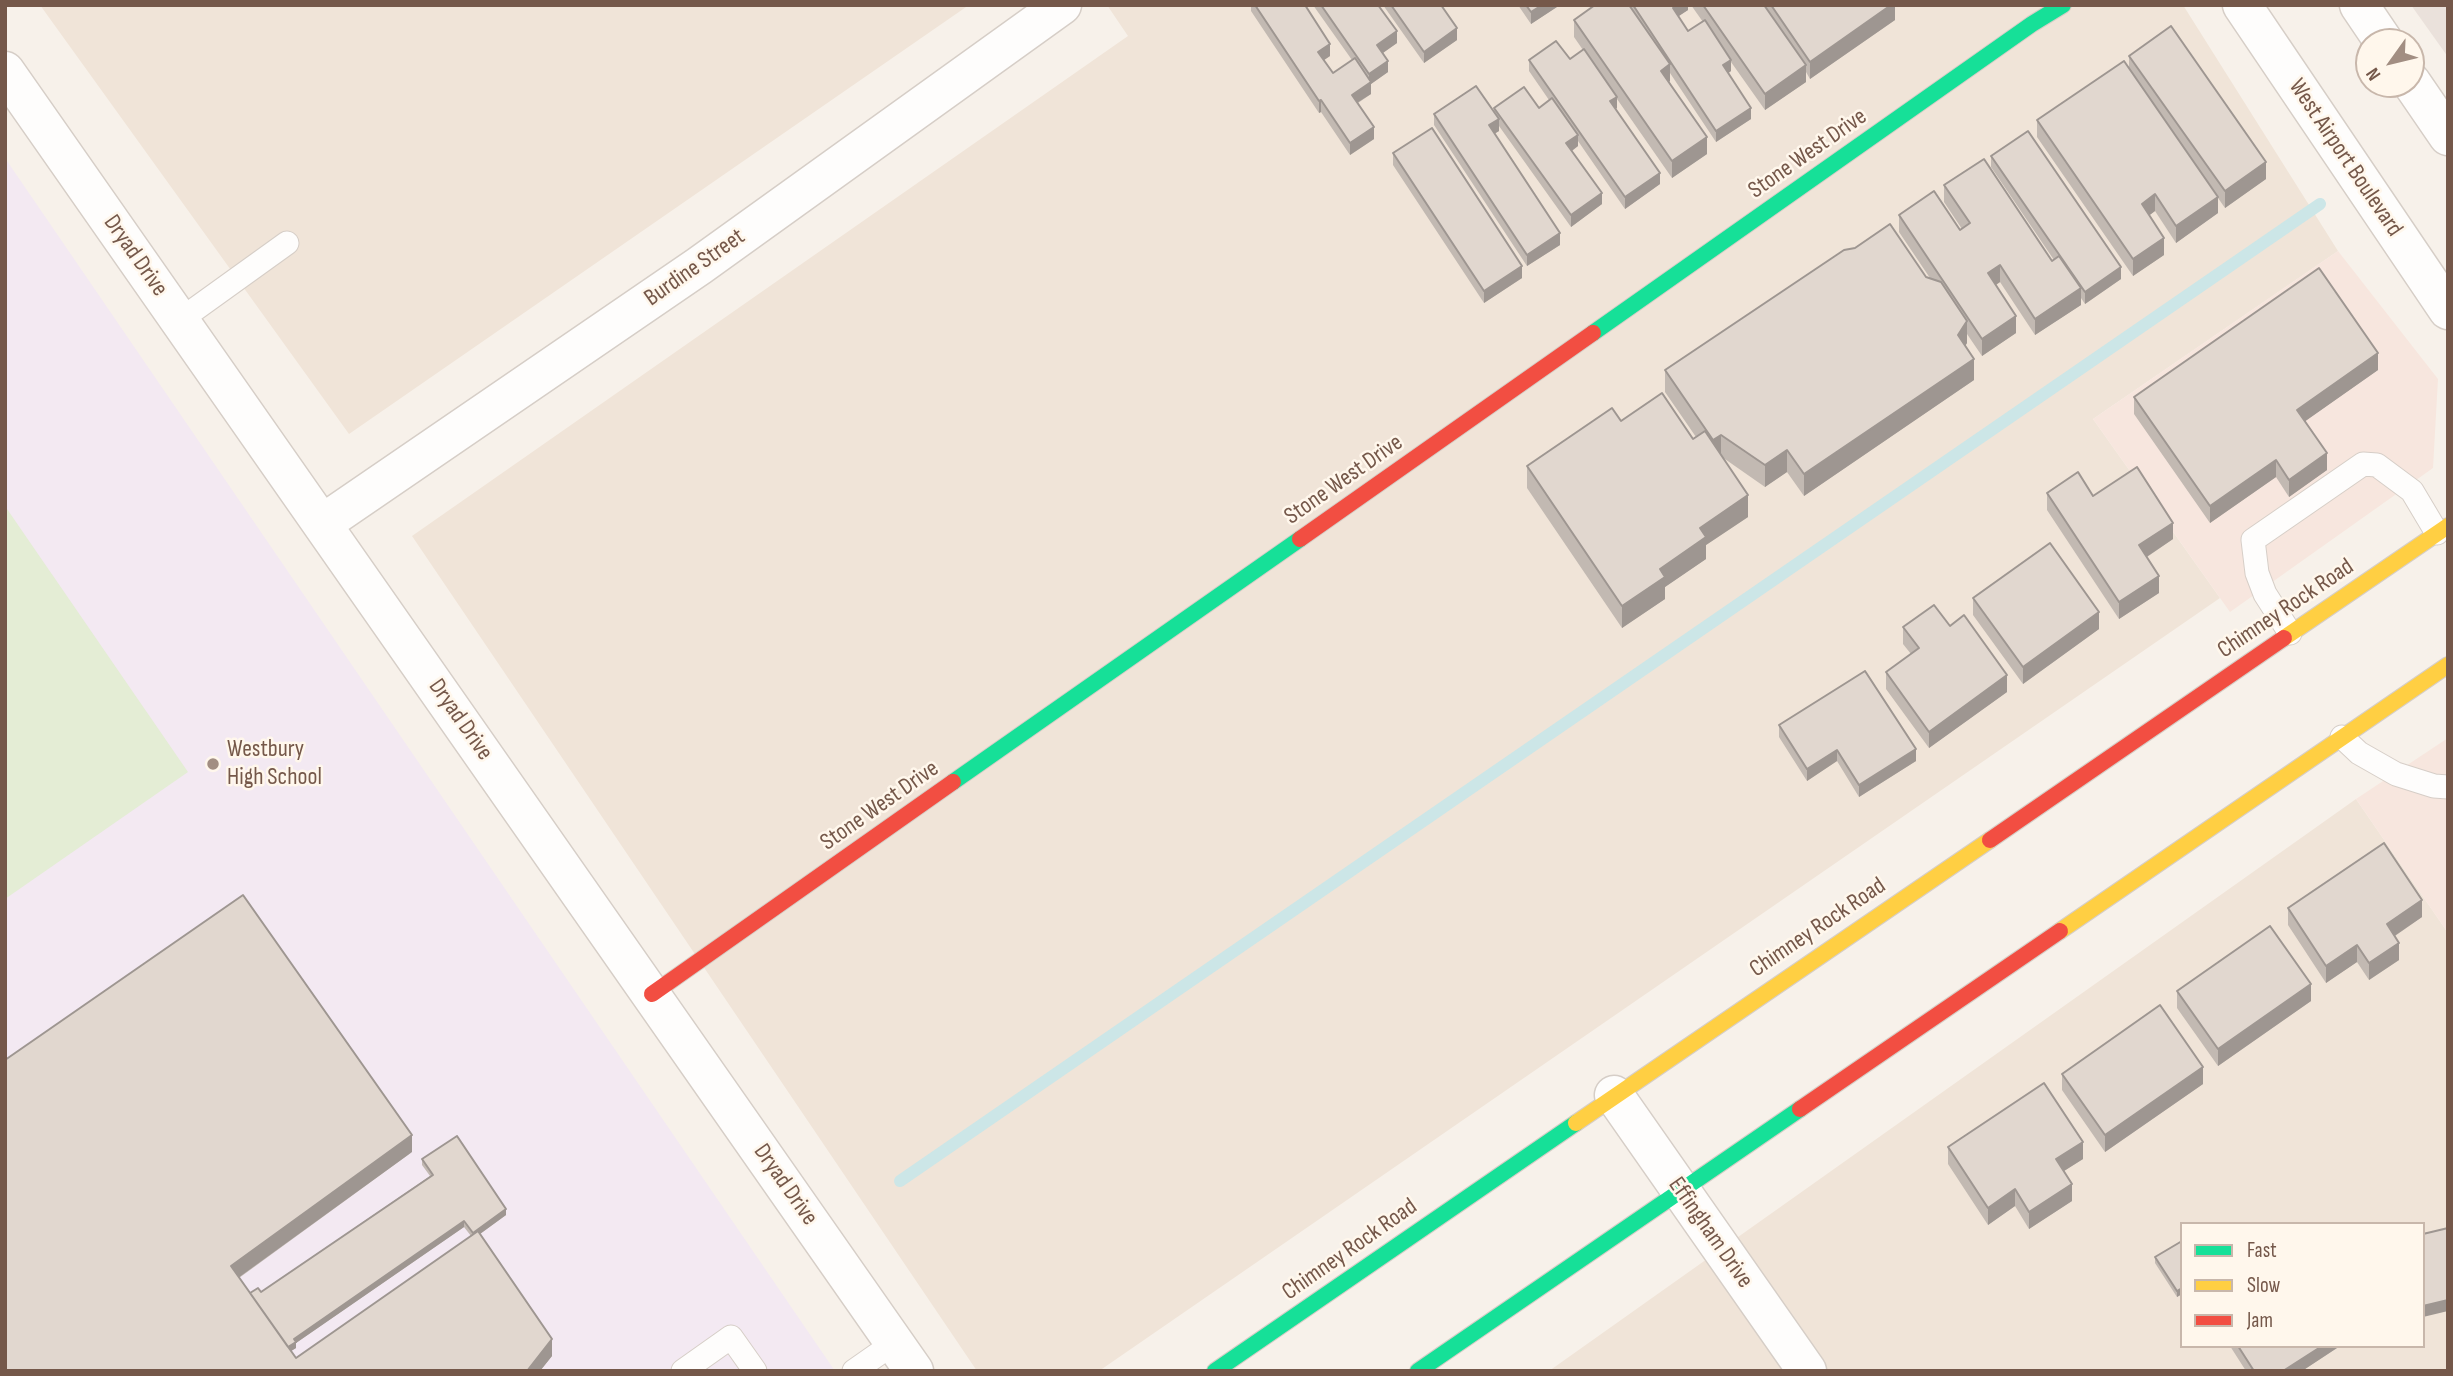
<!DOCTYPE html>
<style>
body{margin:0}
#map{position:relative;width:2453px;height:1376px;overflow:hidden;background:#f7f1ea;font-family:"Sofia Sans Condensed",sans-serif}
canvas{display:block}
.frame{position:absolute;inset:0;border:7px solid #75584a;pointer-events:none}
.legend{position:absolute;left:2180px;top:1222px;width:245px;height:126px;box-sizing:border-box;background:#fff7ec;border:2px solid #c8b7ab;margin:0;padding:9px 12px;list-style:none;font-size:21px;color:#75584a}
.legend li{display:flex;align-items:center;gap:14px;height:35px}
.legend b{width:35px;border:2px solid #c8b7ab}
.north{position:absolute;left:2355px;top:28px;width:70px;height:70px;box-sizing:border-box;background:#fff7ec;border:2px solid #c8b7ab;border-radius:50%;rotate:236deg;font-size:19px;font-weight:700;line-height:28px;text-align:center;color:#75584a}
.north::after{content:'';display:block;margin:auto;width:24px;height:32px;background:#a28e82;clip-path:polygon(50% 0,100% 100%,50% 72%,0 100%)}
</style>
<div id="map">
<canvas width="2453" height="1376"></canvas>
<div class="frame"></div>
<ul class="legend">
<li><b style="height:9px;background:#16e098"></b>Fast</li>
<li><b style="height:9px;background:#ffcf43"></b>Slow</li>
<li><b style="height:9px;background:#f24e42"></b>Jam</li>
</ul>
<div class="north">N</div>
</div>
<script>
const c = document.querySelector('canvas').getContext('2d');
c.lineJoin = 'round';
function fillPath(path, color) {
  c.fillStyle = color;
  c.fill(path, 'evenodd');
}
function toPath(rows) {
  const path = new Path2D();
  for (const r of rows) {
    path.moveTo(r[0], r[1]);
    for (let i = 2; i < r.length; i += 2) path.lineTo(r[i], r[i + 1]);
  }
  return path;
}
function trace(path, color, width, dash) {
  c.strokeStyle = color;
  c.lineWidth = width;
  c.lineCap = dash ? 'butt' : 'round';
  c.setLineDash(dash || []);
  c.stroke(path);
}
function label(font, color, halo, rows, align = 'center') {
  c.font = font + ' "Sofia Sans Condensed",sans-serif';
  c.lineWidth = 5;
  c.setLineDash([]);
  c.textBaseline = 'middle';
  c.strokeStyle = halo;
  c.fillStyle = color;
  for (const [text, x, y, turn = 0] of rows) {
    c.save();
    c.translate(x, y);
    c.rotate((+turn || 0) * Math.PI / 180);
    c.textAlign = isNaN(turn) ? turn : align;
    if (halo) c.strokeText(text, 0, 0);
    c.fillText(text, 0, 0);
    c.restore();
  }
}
const residential = toPath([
 [40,5,969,5,349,434],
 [1107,5,2183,5,2338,251,2093,419,2220,598,1099,1371,977,1371,412,536,1128,36],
 [2356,799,2448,933,2448,1371,1549,1371],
 [2182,1224,2423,1224,2423,1346,2182,1346]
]);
const commercial = toPath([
 [2338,251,2438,379,2433,468,2230,612,2093,419],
 [2448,738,2448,933,2356,799]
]);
const industrial = toPath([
 [2411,5,2448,5,2448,57]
]);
const education = toPath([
 [5,158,835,1371,5,1371]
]);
const green = toPath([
 [5,506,188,772,5,899]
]);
const stream = toPath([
 [900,1181,2320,204]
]);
const lane = toPath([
 [180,320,287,243],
 [2290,633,2265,594,2257,573,2253,540,2363,464,2377,465,2412,491,2437,533],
 [2342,737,2359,753,2396,774,2434,786,2448,787],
 [683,1371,731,1337,755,1371],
 [854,1371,894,1343]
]);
const street = toPath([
 [2242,5,2448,310],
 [2359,5,2384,42],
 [5,71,914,1371],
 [2411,82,2448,136],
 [322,524,699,266,1062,5],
 [1614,1095,1807,1371]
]);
const fast = toPath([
 [1593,333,2032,24,2063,5],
 [953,782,1300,539],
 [1215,1371,1576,1123],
 [1418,1371,1800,1109]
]);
const slow = toPath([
 [2284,638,2448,526],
 [2060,931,2448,665],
 [1576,1123,1990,840]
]);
const jam = toPath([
 [1300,539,1593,333],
 [1990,840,2284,638],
 [652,994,953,782],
 [1800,1109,2060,931]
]);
const wall = toPath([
 [1251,5,1305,5,1330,56,1324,60,1333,73,1352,60,1313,5,1378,5,1397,43,1383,53,1388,72,1371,84,1371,94,1358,103,1374,139,1350,155,1321,112,1319,113,1251,11],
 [1383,5,1441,5,1457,40,1424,63],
 [1518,5,1560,5,1531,24],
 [1595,5,1688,5,1688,10,1678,16,1688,31,1703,22,1691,5,1895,5,1895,20,1810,79,1806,72,1806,82,1765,110,1731,62,1731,71,1728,73,1751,119,1716,142,1670,73,1670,81,1669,82,1707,154,1672,178,1617,99,1617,108,1616,109,1660,184,1625,209,1578,141,1578,146,1572,151,1602,204,1571,227,1499,126,1499,131,1494,134,1560,245,1527,266,1434,125,1434,114,1494,112,1494,108,1539,108,1549,100,1529,71,1529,60,1570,59,1583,50,1574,37,1574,20],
 [2129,56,2266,179,2225,208,2218,198,2218,213,2176,243,2155,211,2149,215,2164,255,2133,276,2037,137,2037,120,2129,68],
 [1393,153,1522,278,1484,303,1393,165],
 [1991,156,2121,279,2085,304,2081,298,2081,305,2035,335,2000,282,1996,285,2016,333,1982,356,1967,334,1967,343,1965,346,1974,380,1804,496,1787,472,1765,487,1722,457,1748,517,1706,545,1706,559,1665,587,1665,599,1622,628,1527,488,1527,466,1621,421,1693,439,1696,437,1665,392,1665,370,1926,277,1930,278,1899,232,1899,215,1960,230,1962,229,1944,202,1944,185,2052,261,2054,260,1991,167],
 [2378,370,2305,421,2327,470,2289,497,2276,477,2210,523,2134,414,2134,397],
 [2047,493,2093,496,2173,539,2147,557,2159,593,2119,619,2047,510],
 [1973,598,2099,629,2023,684,1973,615],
 [1903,627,2007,692,1929,748,1886,689,1886,672,1911,654,1903,644],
 [1779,725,1916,761,1859,797,1837,761,1807,781,1779,737],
 [2288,908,2422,917,2395,936,2399,960,2369,980,2357,962,2326,983,2288,925],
 [2177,991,2311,1001,2218,1066,2177,1008],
 [2062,1074,2203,1084,2105,1152,2062,1090],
 [1948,1147,2083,1159,2064,1171,2072,1201,2029,1229,2015,1206,1988,1225,1948,1164],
 [412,1152,239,1278,250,1293,261,1292,430,1176,422,1165,422,1159,506,1215,480,1234,552,1356,540,1371,5,1371],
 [464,1227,471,1236,296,1358,291,1351,296,1348,296,1343],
 [2182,1241,2182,1294,2177,1297,2155,1263,2155,1257],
 [2230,1346,2340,1346,2302,1371,2246,1371]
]);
const shadedWall = toPath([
 [1542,5,1560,5,1531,24,1531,12],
 [1677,5,1688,5,1688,10,1673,20,1673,8],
 [1891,5,1895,5,1895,20,1810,79,1810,62],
 [1457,28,1457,40,1424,63,1424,52],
 [1397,31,1397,43,1377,57,1377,45],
 [1330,44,1330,56,1318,64,1318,52],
 [1731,60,1731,71,1723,77,1723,65],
 [1388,61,1388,72,1371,84,1371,94,1352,106,1352,95,1369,83,1369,74],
 [1670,64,1670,81,1661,88,1661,71],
 [1806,65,1806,82,1765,110,1765,94],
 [1617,97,1617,108,1610,113,1610,101],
 [1321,100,1321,112,1319,113,1319,101],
 [1751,108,1751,119,1716,142,1716,131],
 [1499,119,1499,131,1489,137,1489,125],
 [1374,127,1374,139,1350,155,1350,143],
 [1578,135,1578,146,1566,155,1566,143],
 [1707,137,1707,154,1672,178,1672,161],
 [2266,162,2266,179,2225,208,2225,191],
 [1660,173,1660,184,1625,209,1625,197],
 [1602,193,1602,204,1571,227,1571,215],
 [2155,194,2155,211,2142,221,2142,204],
 [2218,197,2218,213,2176,243,2176,226],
 [1560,233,1560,245,1527,266,1527,255],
 [2164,238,2164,255,2133,276,2133,259],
 [2000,265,2000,282,1988,290,1988,273],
 [1522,266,1522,278,1484,303,1484,291],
 [2121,267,2121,279,2085,304,2085,292],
 [2081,288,2081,305,2035,335,2035,319],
 [2016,316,2016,333,1982,356,1982,339],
 [1967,321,1967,343,1958,357,1958,335],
 [2378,353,2378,370,2297,427,2297,410],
 [1974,359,1974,380,1804,496,1804,474],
 [1721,435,1721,457,1713,462,1713,440],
 [1787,450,1787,472,1765,487,1765,465],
 [2327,453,2327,470,2289,497,2289,480],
 [2276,460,2276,477,2210,523,2210,506],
 [1748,495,1748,517,1706,545,1706,559,1665,587,1665,599,1622,628,1622,606,1700,528],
 [2173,523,2173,539,2139,562,2139,545],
 [2159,576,2159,593,2119,619,2119,602],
 [2099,612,2099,629,2023,684,2023,667],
 [2007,675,2007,692,1929,748,1929,732],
 [1916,749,1916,761,1859,797,1859,785],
 [1837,750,1837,761,1807,781,1807,769],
 [2422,900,2422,917,2387,941,2387,924],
 [2399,943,2399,960,2369,980,2369,963],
 [2357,945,2357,962,2326,983,2326,966],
 [2311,984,2311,1001,2218,1066,2218,1049],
 [2203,1067,2203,1084,2105,1152,2105,1135],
 [412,1135,412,1152,231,1283,231,1266],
 [2083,1142,2083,1159,2056,1176,2056,1159],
 [2072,1184,2072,1201,2029,1229,2029,1212],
 [2015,1189,2015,1206,1988,1225,1988,1208],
 [506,1209,506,1215,473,1239,473,1233],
 [464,1221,464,1227,296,1343,296,1348,283,1356,283,1351,294,1339],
 [2182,1288,2182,1294,2177,1297,2177,1291],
 [2448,1300,2448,1311,2423,1317,2423,1306],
 [552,1339,552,1356,540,1371,527,1371],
 [2322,1346,2340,1346,2302,1371,2283,1371]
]);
const building = toPath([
 [1255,5,1305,5,1330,44,1318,52,1333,73,1355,58,1371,82,1352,95,1374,127,1350,143,1321,100,1319,101,1255,5],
 [1321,5,1378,5,1397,31,1377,45,1388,61,1369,74,1321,5],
 [1391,5,1441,5,1457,28,1424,52,1391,5],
 [1526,5,1542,5,1531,12,1526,5],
 [1595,5,1629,5,1670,64,1661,71,1707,137,1672,161,1574,20,1595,5],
 [1633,5,1677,5,1673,8,1688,31,1705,20,1731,60,1723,65,1751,108,1716,131,1633,5],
 [1703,5,1764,5,1806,65,1765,94,1703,5],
 [1771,5,1891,5,1810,62,1771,5],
 [2171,26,2266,162,2225,191,2129,56,2171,26],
 [1556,41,1570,59,1584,49,1617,97,1610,101,1660,173,1625,197,1529,60,1556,41],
 [2124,61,2218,197,2176,226,2155,194,2142,204,2164,238,2133,259,2037,120,2124,61],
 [1476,86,1499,119,1489,125,1560,233,1527,255,1434,114,1476,86],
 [1524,87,1539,108,1552,98,1578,135,1566,143,1602,193,1571,215,1494,108,1524,87],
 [1432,128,1522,266,1484,291,1393,153,1432,128],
 [2028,131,2121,267,2085,292,1991,156,2028,131],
 [1984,159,2052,261,2059,256,2081,288,2035,319,2000,265,1988,273,2016,316,1982,339,1899,215,1934,191,1960,230,1970,223,1944,185,1984,159],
 [1890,224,1926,277,1941,282,1967,321,1958,335,1974,359,1804,474,1787,450,1765,465,1721,435,1713,440,1665,370,1844,250,1855,248,1890,224],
 [2319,268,2378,353,2297,410,2327,453,2289,480,2276,460,2210,506,2134,397,2319,268],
 [1662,393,1693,439,1705,431,1748,495,1700,528,1706,537,1660,569,1665,577,1622,606,1527,466,1612,408,1621,421,1662,393],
 [2137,467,2173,523,2139,545,2159,576,2119,602,2047,493,2078,472,2093,496,2137,467],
 [2050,543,2099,612,2023,667,1973,598,2050,543],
 [1934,605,1950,626,1964,615,2007,675,1929,732,1886,672,1919,648,1903,627,1934,605],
 [1865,671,1916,749,1859,785,1837,750,1807,769,1779,725,1865,671],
 [2384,843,2422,900,2387,924,2399,943,2369,963,2357,945,2326,966,2288,908,2384,843],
 [243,895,412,1135,231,1266,296,1358,478,1231,552,1339,527,1371,5,1371,5,1060,243,895],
 [2270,926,2311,984,2218,1049,2177,991,2270,926],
 [2160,1005,2203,1067,2105,1135,2062,1074,2160,1005],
 [2044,1083,2083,1142,2056,1159,2072,1184,2029,1212,2015,1189,1988,1208,1948,1147,2044,1083],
 [457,1136,506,1209,473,1233,464,1221,294,1339,296,1342,288,1347,250,1293,258,1288,261,1292,433,1175,422,1159,457,1136],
 [2448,1228,2448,1300,2423,1306,2423,1234,2448,1228],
 [2182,1241,2182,1288,2177,1291,2155,1257,2182,1241],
 [2238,1346,2322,1346,2283,1371,2254,1371,2238,1346]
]);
const markers = [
 [213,764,7,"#a28e82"]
];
const streetNames = [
 ["Stone West Drive",1808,154,-35],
 ["West Airport Boulevard",2345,158,56],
 ["Dryad Drive",135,256,55],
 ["Burdine Street",695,268,-35],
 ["Stone West Drive",1344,480,-35],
 ["Chimney Rock Road",2286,609,-34],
 ["Dryad Drive",460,720,55],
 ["Stone West Drive",880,806,-35],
 ["Chimney Rock Road",1818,928,-34],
 ["Dryad Drive",785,1185,55],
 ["Effingham Drive",1710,1233,55],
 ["Chimney Rock Road",1350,1250,-35]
];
const poiNames = [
 ["Westbury",227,750],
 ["High School",227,778]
];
fillPath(residential, '#f0e4d8');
fillPath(commercial, '#f7e6de');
fillPath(industrial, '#eae1db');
fillPath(education, '#f3e9f2');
fillPath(green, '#e4edd5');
trace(stream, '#cce6e7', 12);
trace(lane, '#d6cec7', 25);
trace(street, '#d6cec7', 41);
trace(fast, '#d6cec7', 18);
trace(slow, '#d6cec7', 18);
trace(jam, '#d6cec7', 18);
trace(lane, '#fefdfc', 23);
trace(street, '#fefdfc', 38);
trace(fast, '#16e098', 16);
trace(slow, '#ffcf43', 16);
trace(jam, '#f24e42', 16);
fillPath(wall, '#c2b9b2');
fillPath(shadedWall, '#9e9691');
fillPath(building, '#e1d7cf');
trace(building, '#9e9691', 2);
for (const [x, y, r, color] of markers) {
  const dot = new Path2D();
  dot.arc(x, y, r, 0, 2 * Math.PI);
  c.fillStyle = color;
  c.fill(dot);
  trace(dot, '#fff7ec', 2.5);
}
label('24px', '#75584a', '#fff7ec', streetNames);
label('24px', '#75584a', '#fff7ec', poiNames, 'left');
</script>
